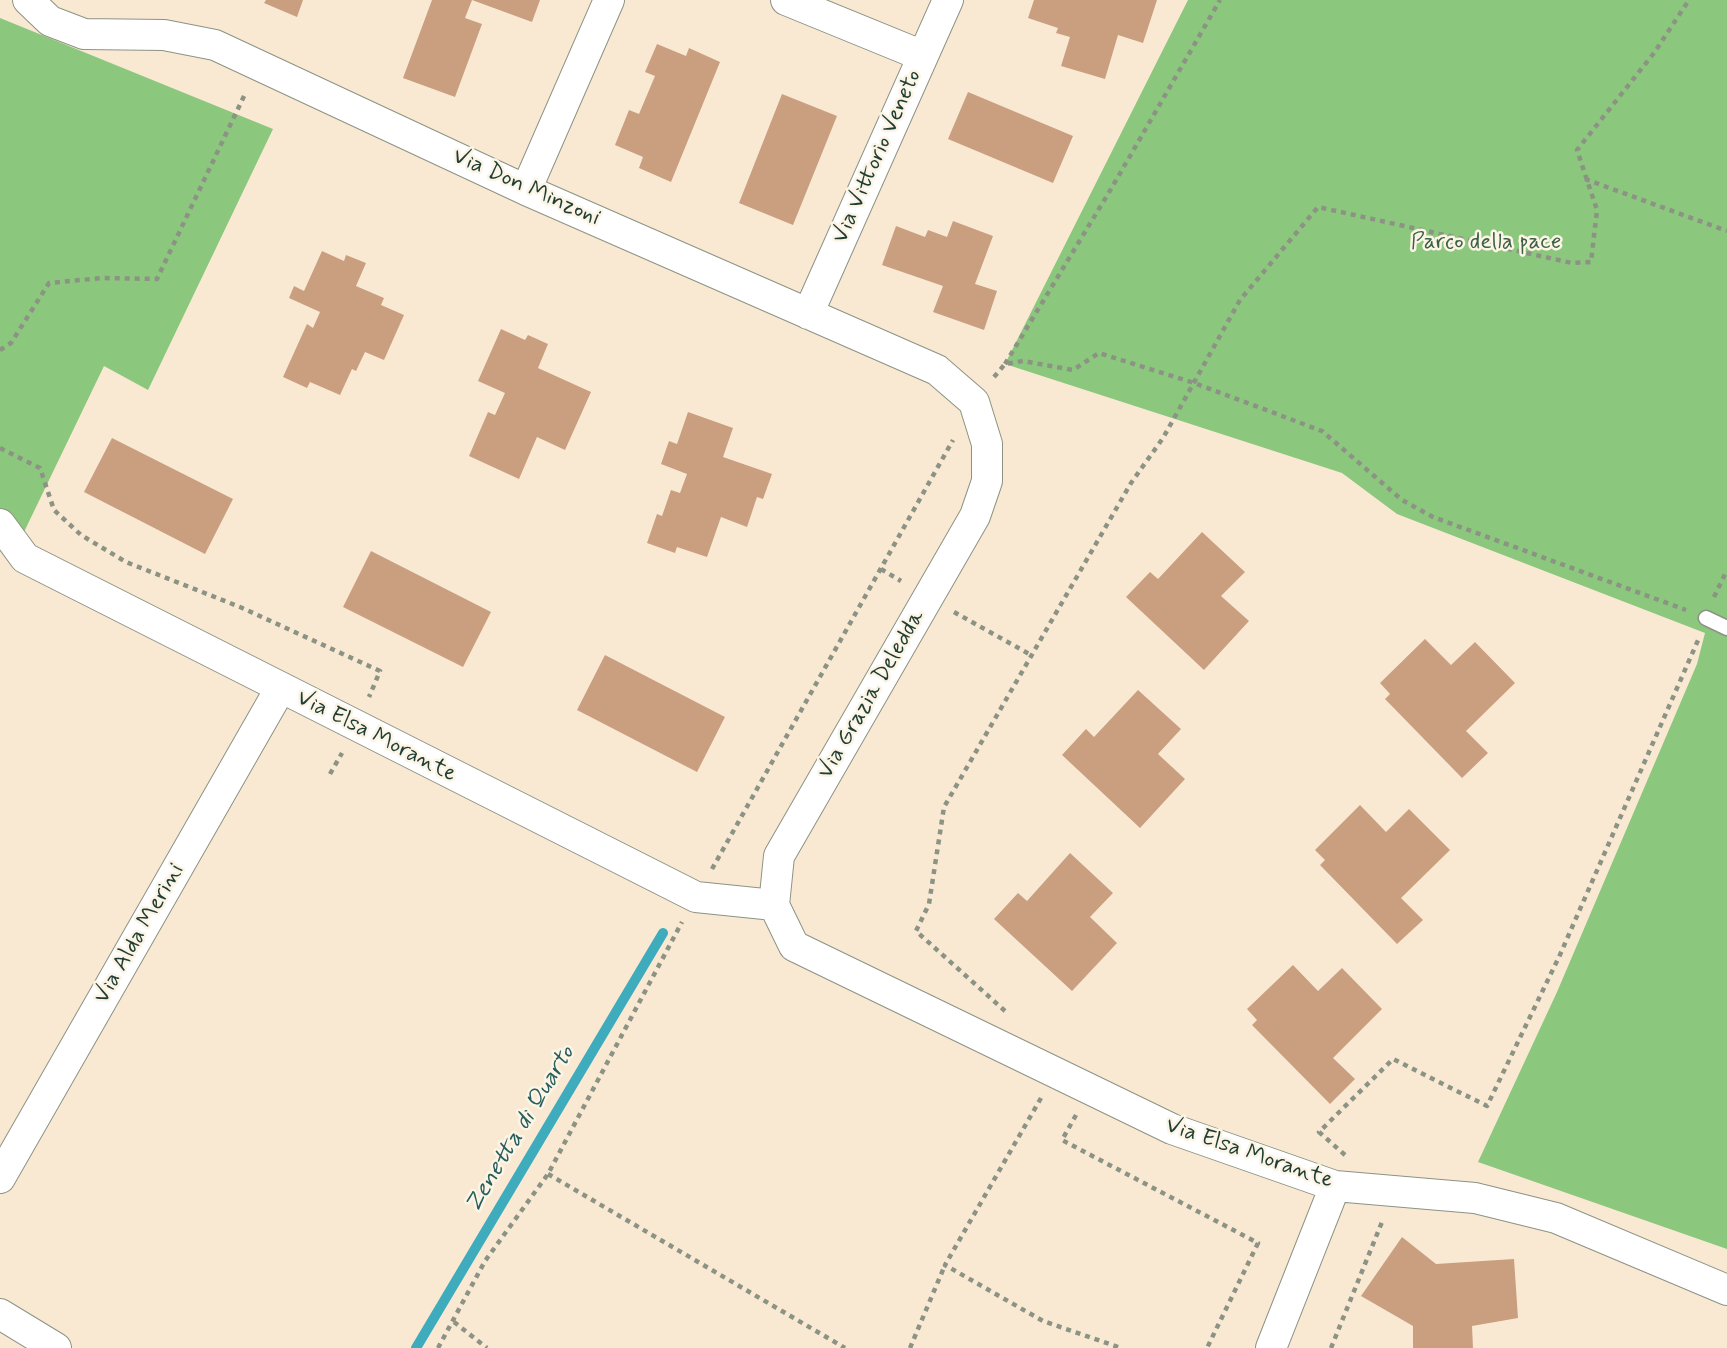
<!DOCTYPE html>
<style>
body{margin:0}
canvas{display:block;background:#f9e9d3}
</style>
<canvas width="1727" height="1348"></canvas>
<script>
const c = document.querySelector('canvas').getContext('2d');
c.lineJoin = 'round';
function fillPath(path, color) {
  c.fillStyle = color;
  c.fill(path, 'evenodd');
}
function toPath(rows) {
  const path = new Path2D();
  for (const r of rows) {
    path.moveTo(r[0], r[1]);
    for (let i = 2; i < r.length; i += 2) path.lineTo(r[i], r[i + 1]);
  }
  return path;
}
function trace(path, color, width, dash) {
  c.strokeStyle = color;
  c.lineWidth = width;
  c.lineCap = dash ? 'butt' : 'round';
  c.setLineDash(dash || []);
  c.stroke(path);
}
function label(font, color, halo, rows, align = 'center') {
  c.font = font + ' Mynerve,sans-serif';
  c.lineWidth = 5;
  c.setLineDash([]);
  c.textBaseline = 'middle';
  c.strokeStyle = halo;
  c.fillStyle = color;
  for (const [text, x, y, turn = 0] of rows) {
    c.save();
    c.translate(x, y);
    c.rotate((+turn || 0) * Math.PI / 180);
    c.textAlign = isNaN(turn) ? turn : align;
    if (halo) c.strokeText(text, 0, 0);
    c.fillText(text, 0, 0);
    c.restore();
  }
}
const green = toPath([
 [1188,0,1727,0,1727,1249,1478,1162,1557,992,1697,664,1705,633,1397,514,1342,473,1005,364],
 [0,18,273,129,148,390,104,366,24,532,0,520]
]);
const stream = toPath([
 [416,1348,663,933]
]);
const building = toPath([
 [266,0,303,0,297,17,264,3],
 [432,0,472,0,465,18,482,24,455,97,403,78],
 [472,0,540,0,532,22],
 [1034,0,1157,0,1143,43,1118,35,1105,79,1061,66,1070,37,1056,33,1058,28,1028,18],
 [657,44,686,56,689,48,720,62,671,182,639,168,643,157,615,145,629,110,639,114,655,76,645,72],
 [968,92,1073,136,1053,183,948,139],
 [782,94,837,116,793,225,739,203],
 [953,221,993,236,975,284,997,291,984,330,933,312,943,286,882,265,896,226,925,237,928,230,947,237],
 [322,251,344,261,346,255,366,263,356,286,384,298,381,305,404,315,384,360,365,352,356,371,352,369,340,395,310,382,307,388,283,377,307,324,313,328,320,312,289,298,294,286,304,291],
 [501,329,525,340,528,335,548,344,538,368,591,392,565,450,537,437,519,479,469,456,488,412,495,415,505,393,478,381],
 [688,412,733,428,723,457,772,474,763,499,757,497,747,527,721,517,707,557,677,547,675,553,647,543,657,514,662,516,671,490,680,493,687,474,661,464,669,441,677,444],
 [112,438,233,499,205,554,84,492],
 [1202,532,1245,572,1221,596,1249,621,1204,670,1126,597,1150,572,1158,579],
 [371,551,491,612,463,667,343,607],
 [1425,639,1451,665,1475,642,1515,683,1466,731,1488,753,1462,778,1385,699,1390,694,1380,683],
 [605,655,725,717,697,772,577,710],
 [1138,690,1181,729,1158,754,1185,779,1140,828,1062,755,1086,729,1094,737],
 [1360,805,1386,832,1409,809,1450,850,1401,898,1423,920,1397,944,1320,865,1325,860,1315,850],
 [1070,853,1113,893,1090,917,1117,943,1072,991,994,919,1018,893,1027,901],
 [1293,965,1318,991,1342,968,1382,1009,1333,1058,1355,1079,1330,1104,1252,1025,1257,1020,1247,1009],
 [1402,1237,1436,1264,1514,1259,1518,1318,1472,1326,1473,1348,1413,1348,1413,1326,1361,1296]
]);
const path = toPath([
 [1585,179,1727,231],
 [0,350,11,343,49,283,102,278,157,279,245,94],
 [1005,364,1111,189,1220,0],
 [994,377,1005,364,1023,361,1073,370,1099,353,1194,383,1322,431,1402,500,1433,517,1686,610],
 [0,448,40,468,54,510,81,535,126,562,240,607,380,671,369,697],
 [881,569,901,581],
 [1714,597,1727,570],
 [954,612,1031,655],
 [330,774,342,753],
 [712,869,953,440],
 [1005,1011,916,931,929,904,944,807,1131,483,1163,438,1240,300,1318,207,1572,263,1591,262,1597,210,1577,150,1654,53,1689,0],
 [1041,1098,945,1265,1043,1321,1121,1348],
 [1076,1115,1062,1140,1258,1243,1207,1348],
 [1345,1155,1319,1132,1393,1059,1487,1106,1559,957,1699,638],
 [548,1174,845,1348],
 [454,1322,487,1348],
 [438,1348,485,1261,548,1174,682,922],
 [910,1348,945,1265],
 [1331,1348,1382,1222]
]);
const lane = toPath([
 [1706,618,1727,628]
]);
const street = toPath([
 [28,0,50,21,84,34,164,35,215,45,526,190,937,370,974,402,987,444,987,481,975,516,779,856,774,905,794,946,1172,1129,1335,1186,1475,1198,1556,1218,1727,1290],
 [786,0,923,56],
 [526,190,609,0],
 [808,314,948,0],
 [0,524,25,558,696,897,774,905],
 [0,1178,280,689],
 [0,1314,56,1348],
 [1271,1348,1335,1186]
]);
const streetNames = [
 ["Via Vittorio Veneto",878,157,-66],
 ["Via Don Minzoni",526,188,24],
 ["Via Grazia Deledda",872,695,-60],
 ["Via Elsa Morante",376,737,27],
 ["Via Alda Merini",140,934,-60],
 ["Via Elsa Morante",1249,1154,19]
];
const parkNames = [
 ["Parco della pace",1486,243]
];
const waterNames = [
 ["Zenetta di Quarto",521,1130,-59]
];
fillPath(green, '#8bc77d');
trace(stream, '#3eacbc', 10);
fillPath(building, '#ca9f80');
trace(lane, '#8c9384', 17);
trace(street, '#8c9384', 32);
trace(path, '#8c9384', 4.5, [5, 5]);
trace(lane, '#fff', 14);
trace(street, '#fff', 30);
label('23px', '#1f3d34', '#fcf5e5', streetNames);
label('23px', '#3a6046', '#fcf5e5', parkNames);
label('italic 24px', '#285e5d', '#fcf5e5', waterNames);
</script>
